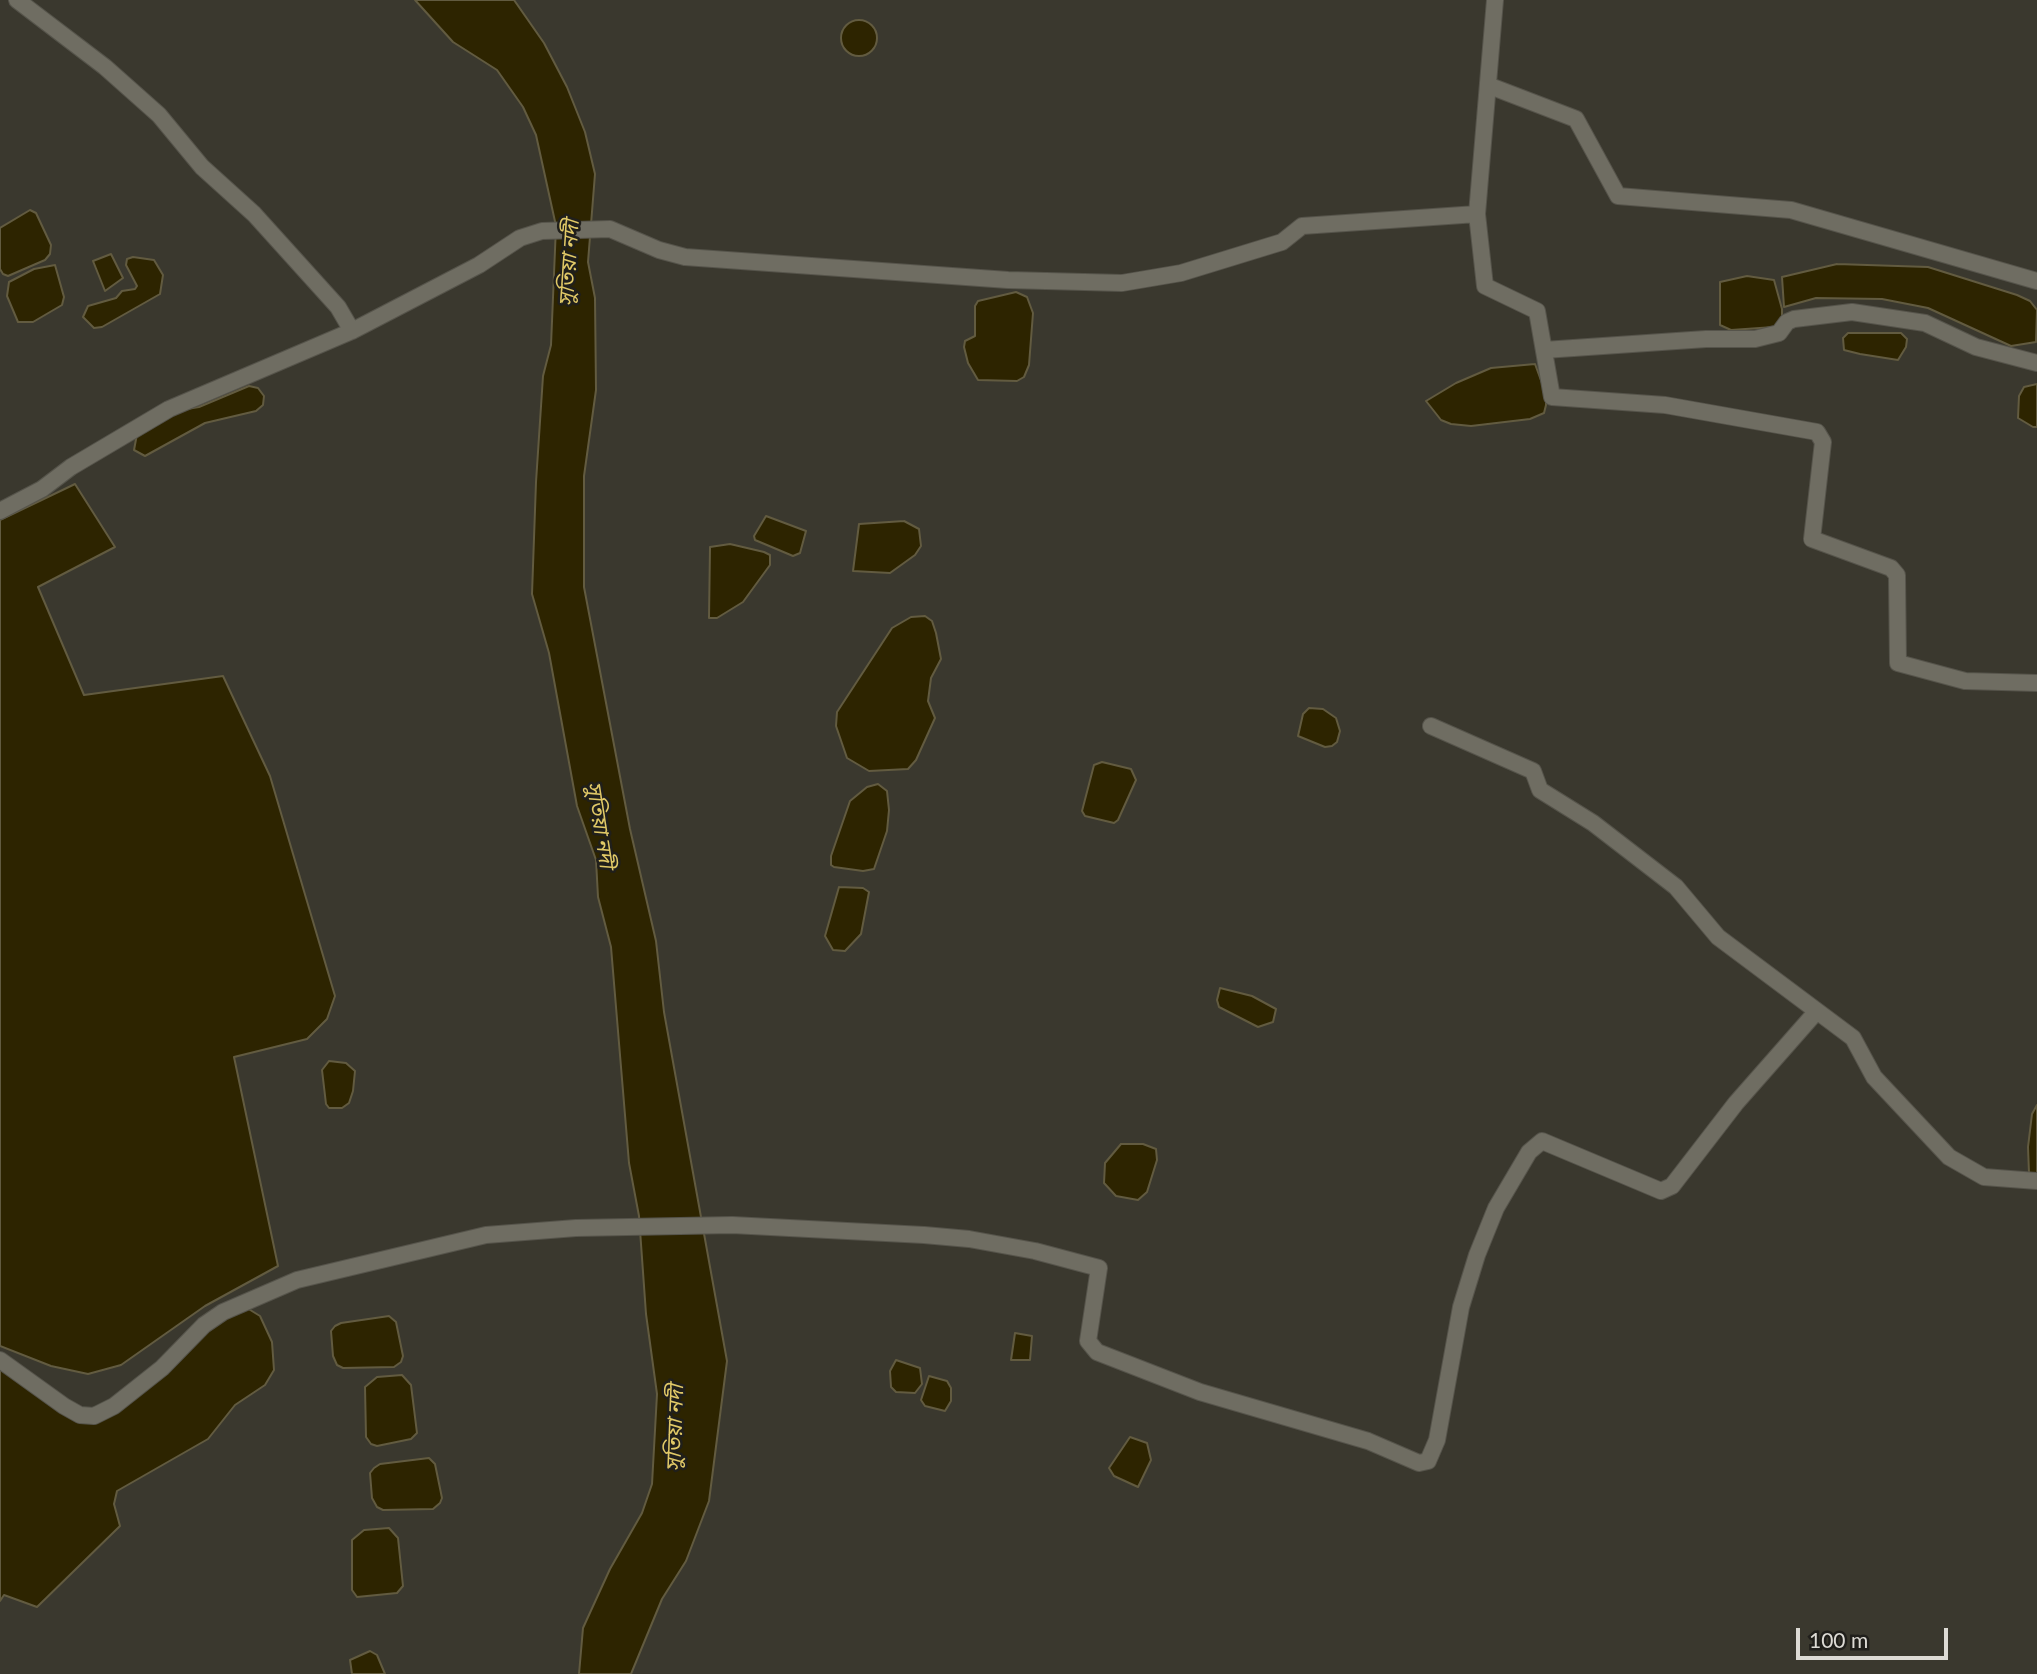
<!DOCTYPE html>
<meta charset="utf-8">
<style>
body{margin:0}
#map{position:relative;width:2037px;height:1674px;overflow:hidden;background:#3a382e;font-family:Lato,sans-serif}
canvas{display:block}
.scale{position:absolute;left:1796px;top:1628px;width:152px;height:32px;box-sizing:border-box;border:4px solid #dddbd5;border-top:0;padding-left:9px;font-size:21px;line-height:24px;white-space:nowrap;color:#dddbd5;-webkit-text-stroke:5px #201f1b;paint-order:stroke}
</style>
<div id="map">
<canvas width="2037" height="1674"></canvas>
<div class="scale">100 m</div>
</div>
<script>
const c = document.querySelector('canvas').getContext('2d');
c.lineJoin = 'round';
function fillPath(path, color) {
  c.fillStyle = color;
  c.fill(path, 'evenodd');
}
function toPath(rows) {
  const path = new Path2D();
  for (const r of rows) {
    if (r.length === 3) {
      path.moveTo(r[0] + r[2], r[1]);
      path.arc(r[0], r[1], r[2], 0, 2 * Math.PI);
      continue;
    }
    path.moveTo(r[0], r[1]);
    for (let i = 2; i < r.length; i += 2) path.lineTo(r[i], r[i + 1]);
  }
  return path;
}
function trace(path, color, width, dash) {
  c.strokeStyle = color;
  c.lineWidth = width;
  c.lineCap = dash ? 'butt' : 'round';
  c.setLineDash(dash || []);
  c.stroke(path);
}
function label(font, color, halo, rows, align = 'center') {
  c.font = font + ' Lato,"Noto Sans Bengali",sans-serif';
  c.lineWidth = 5;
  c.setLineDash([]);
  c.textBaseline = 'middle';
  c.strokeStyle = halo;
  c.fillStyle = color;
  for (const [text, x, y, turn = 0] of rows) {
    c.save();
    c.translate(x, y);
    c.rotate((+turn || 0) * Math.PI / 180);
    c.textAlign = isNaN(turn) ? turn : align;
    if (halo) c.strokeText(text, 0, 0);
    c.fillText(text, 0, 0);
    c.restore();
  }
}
const water = toPath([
 [415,0,514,0,544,43,567,87,585,132,595,174,588,262,595,298,596,390,584,476,584,587,630,829,656,941,664,1012,727,1361,709,1501,686,1561,662,1599,631,1674,579,1674,583,1628,610,1569,642,1513,652,1484,657,1394,646,1314,639,1216,629,1163,611,947,598,897,596,860,577,806,549,653,532,594,536,482,543,376,551,345,556,226,536,135,523,107,497,70,453,42,415,0],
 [859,38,18],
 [30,210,36,213,51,245,50,254,45,260,8,276,3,274,0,269,0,228,30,210],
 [111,254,123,278,105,291,93,261,111,254],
 [133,257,154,260,163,275,160,294,102,327,94,328,83,317,88,306,116,298,122,291,135,289,137,286,126,265,127,259,133,257],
 [1837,264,1928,267,2017,295,2030,301,2037,310,2036,342,2011,346,1928,308,1882,299,1816,298,1784,307,1782,277,1837,264],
 [55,265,64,297,62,305,33,322,18,322,7,296,9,282,34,269,55,265],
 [1747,276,1774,280,1782,309,1782,319,1774,327,1731,330,1720,325,1720,282,1747,276],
 [1016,292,1027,297,1033,313,1029,365,1024,377,1017,381,978,380,968,363,964,347,965,341,975,336,975,306,978,301,1016,292],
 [1848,333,1901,333,1907,339,1906,347,1898,360,1860,354,1844,350,1843,338,1848,333],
 [1535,364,1546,394,1546,405,1544,413,1530,419,1471,426,1451,424,1441,420,1426,401,1456,383,1491,368,1535,364],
 [2037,384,2037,427,2033,427,2018,418,2019,396,2024,387,2037,384],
 [249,386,258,388,264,396,263,405,256,411,205,423,145,456,134,450,137,434,181,410,199,407,249,386],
 [75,484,115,547,38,587,84,695,223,676,270,776,335,996,327,1019,307,1039,234,1057,278,1266,205,1306,121,1365,88,1374,51,1366,0,1346,0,520,75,484],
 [766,516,806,531,800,553,793,556,755,540,754,536,766,516],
 [904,521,919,529,921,546,915,555,890,573,853,571,859,524,904,521],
 [730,544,764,552,770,555,770,565,743,602,717,618,709,618,710,547,730,544],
 [925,616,932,621,936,633,941,659,931,678,928,701,935,718,916,760,908,769,869,771,847,758,836,726,837,712,892,628,911,617,925,616],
 [1309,708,1323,709,1336,718,1340,731,1337,742,1332,746,1325,747,1298,736,1303,714,1309,708],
 [1102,762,1131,769,1136,780,1118,820,1114,823,1085,816,1082,811,1094,765,1102,762],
 [878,784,887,791,889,810,887,831,874,869,863,871,834,867,831,865,831,856,850,801,867,787,878,784],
 [839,887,863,888,869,892,861,934,845,951,833,950,825,936,839,887],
 [1220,988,1252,996,1276,1009,1273,1022,1258,1027,1219,1007,1217,1000,1220,988],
 [329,1061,346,1063,355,1071,353,1091,349,1103,342,1108,329,1108,326,1104,322,1070,329,1061],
 [2037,1105,2037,1174,2029,1173,2028,1147,2032,1114,2037,1105],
 [1121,1144,1143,1144,1156,1149,1157,1160,1147,1192,1138,1200,1116,1196,1104,1183,1105,1163,1121,1144],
 [247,1308,260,1316,272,1342,274,1370,265,1385,235,1405,208,1439,117,1491,114,1504,120,1526,37,1607,4,1595,0,1601,0,1366,87,1420,222,1318,247,1308],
 [389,1316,396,1322,403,1356,401,1362,394,1367,343,1368,337,1365,333,1356,331,1331,335,1326,341,1323,389,1316],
 [1015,1333,1032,1336,1030,1360,1011,1360,1015,1333],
 [896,1360,920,1368,922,1384,915,1393,896,1392,891,1387,890,1371,896,1360],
 [402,1375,411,1385,417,1433,411,1439,377,1446,371,1444,366,1437,365,1387,377,1377,402,1375],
 [929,1376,947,1381,951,1388,951,1401,945,1411,925,1406,921,1400,929,1376],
 [1130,1437,1147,1443,1151,1460,1138,1487,1114,1476,1109,1468,1130,1437],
 [429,1458,435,1464,442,1498,440,1503,433,1509,383,1510,377,1507,372,1498,370,1473,374,1468,380,1464,429,1458],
 [389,1528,398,1538,403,1586,397,1593,357,1597,352,1590,352,1540,364,1530,389,1528],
 [370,1651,377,1655,385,1674,352,1674,350,1660,370,1651]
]);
const minor = toPath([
 [17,0,105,67,159,115,202,167,254,214,338,307,352,331],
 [1495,0,1477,214,1485,286,1537,311,1552,397,1665,405,1817,432,1823,442,1812,539,1891,568,1897,575,1898,663,1965,681,2037,683],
 [1490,86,1576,119,1618,196,1791,210,2037,281],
 [1544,350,1706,339,1755,339,1779,333,1787,322,1794,319,1852,312,1925,323,1976,347,2037,363],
 [0,511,42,489,71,467,169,409,352,331,479,265,520,238,542,231,610,229,659,250,685,257,1008,280,1122,283,1181,273,1282,242,1302,226,1477,214],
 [1431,726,1533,771,1540,790,1593,823,1676,887,1718,937,1853,1038,1874,1077,1949,1157,1984,1177,2037,1181],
 [0,1360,64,1406,80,1415,94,1416,114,1406,162,1368,204,1325,223,1312,297,1280,486,1235,576,1228,732,1225,924,1235,969,1239,1035,1251,1099,1268,1088,1341,1097,1352,1200,1392,1368,1441,1419,1463,1428,1461,1437,1440,1461,1307,1477,1255,1496,1208,1529,1152,1542,1141,1661,1191,1672,1186,1736,1103,1817,1011]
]);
const waterNames = [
 ["সুতিয়া নদী",569,263,-86],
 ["সুতিয়া নদী",600,825,81],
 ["সুতিয়া নদী",675,1428,-88]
];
fillPath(water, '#2d2400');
trace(water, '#625b40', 2);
trace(minor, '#56544b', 18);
trace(minor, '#6f6d62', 16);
label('italic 21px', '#e1c967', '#201f1b', waterNames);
</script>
